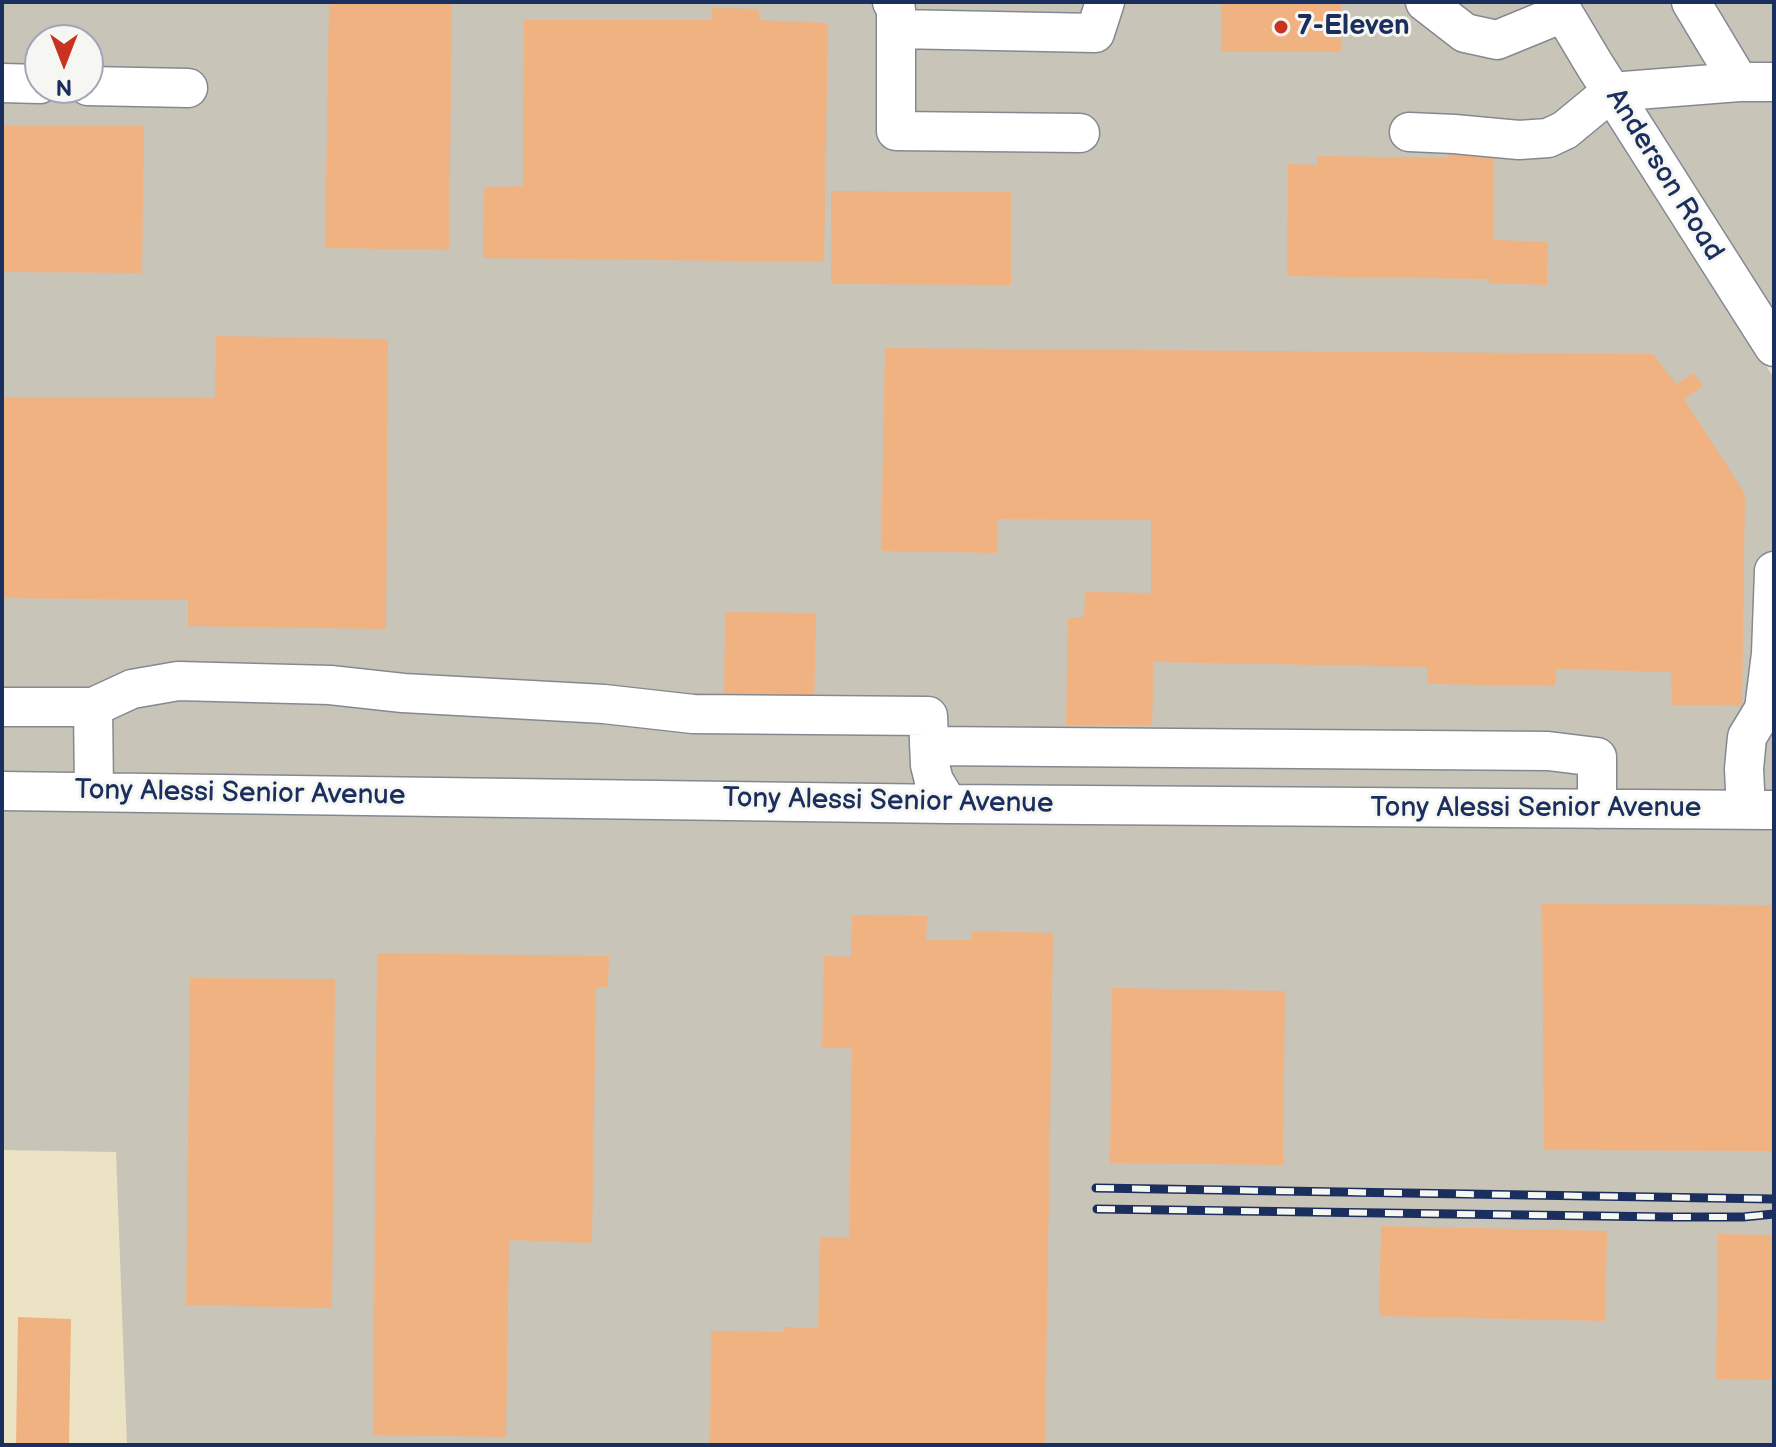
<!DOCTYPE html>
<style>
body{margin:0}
#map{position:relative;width:1776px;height:1447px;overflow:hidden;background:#ece3c4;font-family:"Balsamiq Sans",sans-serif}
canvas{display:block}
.frame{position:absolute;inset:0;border:4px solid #1b2f5e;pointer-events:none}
.north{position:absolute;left:24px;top:24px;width:80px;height:80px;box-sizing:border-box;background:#f6f6f2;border:2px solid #9ea6b7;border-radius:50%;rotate:180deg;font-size:22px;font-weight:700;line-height:32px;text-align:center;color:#1b2f5e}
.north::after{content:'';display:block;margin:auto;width:28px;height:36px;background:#c8321e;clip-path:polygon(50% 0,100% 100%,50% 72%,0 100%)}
</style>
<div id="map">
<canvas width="1776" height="1447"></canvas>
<div class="frame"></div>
<div class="north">N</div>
</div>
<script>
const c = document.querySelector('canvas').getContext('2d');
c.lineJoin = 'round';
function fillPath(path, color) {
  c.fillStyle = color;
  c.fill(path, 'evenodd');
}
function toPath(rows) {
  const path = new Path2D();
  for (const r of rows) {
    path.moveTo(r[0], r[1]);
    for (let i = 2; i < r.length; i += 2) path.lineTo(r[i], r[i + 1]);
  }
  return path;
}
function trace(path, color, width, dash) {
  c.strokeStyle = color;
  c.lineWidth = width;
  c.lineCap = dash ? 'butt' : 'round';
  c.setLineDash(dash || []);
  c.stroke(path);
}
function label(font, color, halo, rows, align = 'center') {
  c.font = font + ' "Balsamiq Sans",sans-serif';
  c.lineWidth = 6;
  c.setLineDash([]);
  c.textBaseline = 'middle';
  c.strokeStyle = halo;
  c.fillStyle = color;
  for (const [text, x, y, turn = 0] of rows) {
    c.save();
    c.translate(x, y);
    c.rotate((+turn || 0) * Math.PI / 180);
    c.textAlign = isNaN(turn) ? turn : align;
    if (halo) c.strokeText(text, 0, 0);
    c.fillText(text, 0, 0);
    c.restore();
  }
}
const industrial = toPath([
 [2,2,1542,2,1580,74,1774,378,1774,792,948,786,2,773],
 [40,40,88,40,88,88,40,88],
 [1579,2,1774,2,1774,316,1608,55],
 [2,809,1774,829,1774,1445,127,1445,116,1152,2,1150]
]);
const building = toPath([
 [329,2,452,2,449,250,325,248],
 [1221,2,1341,2,1341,52,1221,52],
 [712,8,759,9,759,20,828,23,824,262,483,258,484,187,523,186,524,20,712,20],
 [2,126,144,126,142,273,2,272],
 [1448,142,1494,144,1493,240,1548,242,1547,285,1489,283,1489,279,1287,276,1288,164,1317,165,1317,156,1448,158],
 [831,191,1011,192,1011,285,831,284],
 [216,336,388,339,386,629,188,626,188,600,2,598,2,397,215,398],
 [885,348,1653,354,1676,384,1694,373,1703,386,1684,399,1745,494,1742,706,1672,705,1671,672,1556,669,1555,686,1428,684,1427,667,1154,662,1152,725,1066,725,1068,618,1084,617,1085,592,1151,593,1151,520,998,519,997,553,881,551],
 [725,612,816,613,814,705,724,704],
 [1542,904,1774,905,1774,1151,1544,1150],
 [852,915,927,916,926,940,971,940,972,931,1053,933,1045,1445,710,1445,711,1331,784,1332,784,1327,818,1328,820,1237,849,1238,852,1048,822,1048,824,956,851,957],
 [377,953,609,956,608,987,596,987,592,1243,509,1240,506,1437,373,1435],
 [190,978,335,979,332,1308,186,1305],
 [1112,988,1285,991,1283,1165,1110,1163],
 [1381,1226,1607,1231,1605,1321,1379,1316],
 [1718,1234,1774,1235,1774,1380,1716,1379],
 [18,1317,71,1319,69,1445,16,1445]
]);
const minor = toPath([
 [892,2,896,9,896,131,1080,133],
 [1425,2,1465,33,1497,40,1563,13],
 [1557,2,1594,64,1774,347],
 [1691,2,1739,82,1774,82],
 [896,29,1095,33,1105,2],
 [2,83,40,84],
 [88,86,188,88],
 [1409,132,1454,134,1519,140,1548,138,1565,130,1611,92,1739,82],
 [2,707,93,707,94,792],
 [93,707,132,689,178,681,330,685,403,693,604,704,693,714,928,716,930,765,934,781,948,804],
 [929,746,1548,751,1597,757,1597,809],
 [2,791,948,804,1774,810],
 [1746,810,1744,769,1747,737,1764,709,1771,654,1774,571]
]);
const rail = toPath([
 [1096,1188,1774,1199],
 [1097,1209,1670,1217,1743,1217,1774,1214]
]);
const markers = [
 [1281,27,8,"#c8321e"]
];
const poiNames = [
 ["7-Eleven",1297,27]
];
const streetNames = [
 ["Anderson Road",1664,175,58],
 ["Tony Alessi Senior Avenue",240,794,1],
 ["Tony Alessi Senior Avenue",888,802,1],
 ["Tony Alessi Senior Avenue",1536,809]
];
fillPath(industrial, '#c8c4b8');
fillPath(building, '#f1b282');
trace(minor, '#848991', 41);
trace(minor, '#fff', 38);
trace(rail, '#1b2f5e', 9);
trace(rail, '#f6f6f2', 6, [18]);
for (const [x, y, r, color] of markers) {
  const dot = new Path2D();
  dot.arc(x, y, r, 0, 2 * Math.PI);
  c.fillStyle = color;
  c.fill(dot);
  trace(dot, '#f6f6f2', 3);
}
label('bold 28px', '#1b2f5e', '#f6f6f2', poiNames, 'left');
label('28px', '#1b2f5e', '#f6f6f2', streetNames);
</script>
